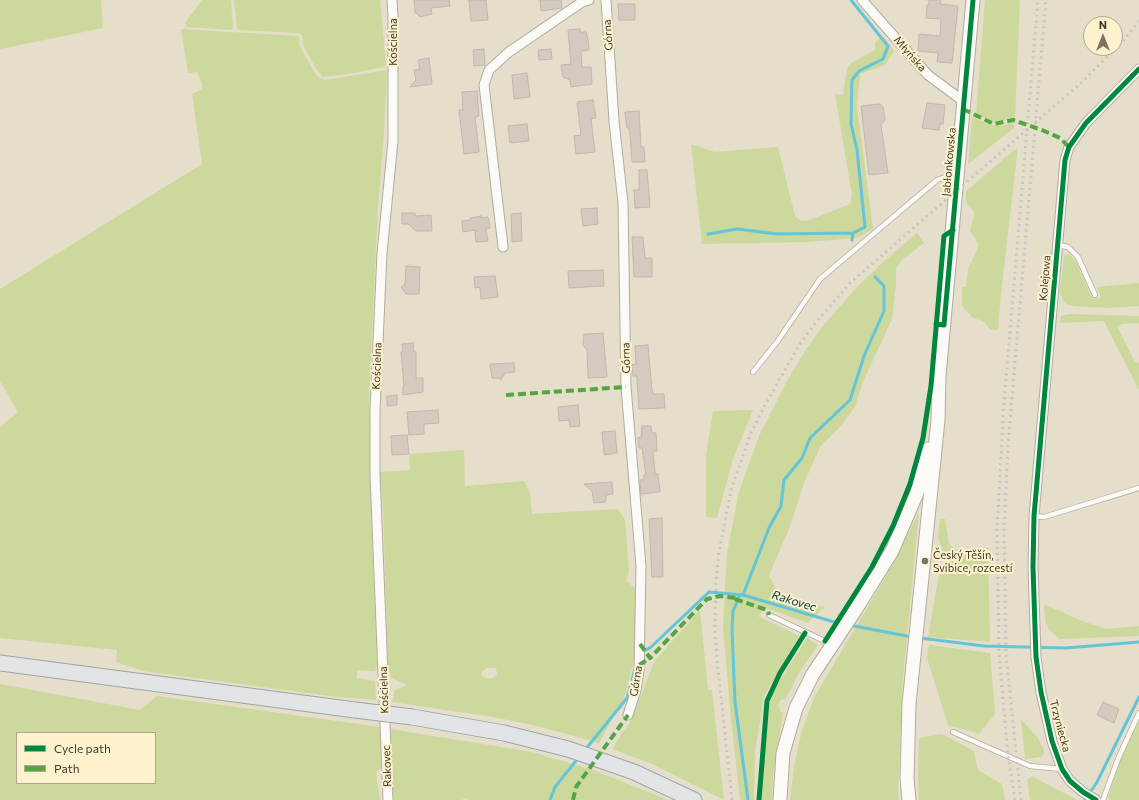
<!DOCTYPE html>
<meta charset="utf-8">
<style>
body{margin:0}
#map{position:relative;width:1139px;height:800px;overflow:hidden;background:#e5decb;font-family:Commissioner,sans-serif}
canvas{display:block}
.legend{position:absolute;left:16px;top:732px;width:140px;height:52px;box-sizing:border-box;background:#fef1cd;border:1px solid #b2a78d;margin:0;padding:5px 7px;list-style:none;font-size:12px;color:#3f392c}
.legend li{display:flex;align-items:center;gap:8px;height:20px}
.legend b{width:20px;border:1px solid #b2a78d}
.north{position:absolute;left:1083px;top:16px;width:40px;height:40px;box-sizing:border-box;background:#fef1cd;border:1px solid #b2a78d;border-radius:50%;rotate:0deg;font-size:11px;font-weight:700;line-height:16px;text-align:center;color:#3f392c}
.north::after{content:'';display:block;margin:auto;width:14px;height:18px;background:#797364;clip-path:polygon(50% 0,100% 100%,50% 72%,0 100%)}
</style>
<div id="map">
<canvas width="1139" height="800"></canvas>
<ul class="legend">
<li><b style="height:5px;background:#00873e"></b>Cycle path</li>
<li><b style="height:5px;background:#54a643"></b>Path</li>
</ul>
<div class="north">N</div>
</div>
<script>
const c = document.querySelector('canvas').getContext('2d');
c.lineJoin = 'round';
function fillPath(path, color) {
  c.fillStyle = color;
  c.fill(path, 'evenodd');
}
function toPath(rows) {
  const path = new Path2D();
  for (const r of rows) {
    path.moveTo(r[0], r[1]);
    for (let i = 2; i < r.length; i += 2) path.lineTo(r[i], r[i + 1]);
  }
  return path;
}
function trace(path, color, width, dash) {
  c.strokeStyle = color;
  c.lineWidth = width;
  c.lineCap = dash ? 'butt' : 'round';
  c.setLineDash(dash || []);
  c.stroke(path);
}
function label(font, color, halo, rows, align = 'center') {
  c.font = font + ' Commissioner,sans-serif';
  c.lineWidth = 4;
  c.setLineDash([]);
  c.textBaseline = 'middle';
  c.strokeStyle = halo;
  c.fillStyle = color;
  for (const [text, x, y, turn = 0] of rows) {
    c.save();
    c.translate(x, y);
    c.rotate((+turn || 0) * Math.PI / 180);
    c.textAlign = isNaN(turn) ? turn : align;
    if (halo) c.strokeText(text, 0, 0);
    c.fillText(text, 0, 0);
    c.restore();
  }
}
const green = toPath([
 [0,0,101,0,103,28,0,49],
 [202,0,231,0,233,28,231,30,187,27,185,23],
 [234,0,380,0,386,65,383,67,355,73,323,77,315,67,303,45,302,36,299,33,240,30,237,28],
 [985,0,1020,0,1015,117,997,123,976,114],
 [181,29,299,36,299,44,314,72,320,78,325,80,387,70,384,134,378,206,369,397,371,509,377,664,375,671,357,670,357,678,375,681,376,700,337,697,143,671,116,662,117,650,0,638,0,427,18,412,0,381,0,289,202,164,192,94,202,89,202,83,197,72,188,73],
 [883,36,894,51,885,65,860,74,857,106,873,229,857,238,807,242,702,244,691,144,715,152,778,147,795,216,801,221,807,221,850,204,852,195,835,94,843,95,847,68,851,63,875,50,875,42],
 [972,117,991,125,1000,126,1014,123,1014,128,968,164],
 [1018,147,1001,293,998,330,991,330,983,321,973,318,962,306,962,287,966,287,968,269,978,248,978,243,970,230,975,213,966,202,966,191],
 [917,233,924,243,901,261,896,269,896,284,892,319,862,384,855,407,839,428,820,447,804,483,789,529,769,575,774,585,783,597,825,607,808,623,766,608,758,616,799,636,764,696,755,753,754,800,740,800,730,709,723,627,727,553,739,492,759,436,787,381,805,351,822,327,856,288,882,263],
 [1069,254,1076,262,1093,299,1101,298,1097,287,1139,283,1139,306,1107,308,1074,306,1067,304,1063,300,1060,292,1064,255],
 [1069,314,1139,316,1139,323,1122,324,1118,328,1135,362,1139,363,1139,390,1104,321,1060,323,1061,316],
 [753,410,733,459,717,518,706,517,706,455,713,411],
 [464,450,465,486,524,481,530,493,532,514,618,509,625,520,629,572,626,581,635,588,635,657,624,698,599,743,537,726,493,717,392,702,395,690,407,685,391,678,388,667,383,508,380,472,410,470,409,454],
 [486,668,496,668,497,675,493,678,485,678,482,676,481,673],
 [919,512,903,678,898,786,899,800,790,800,794,766,802,730,814,698,893,564],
 [940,519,945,519,949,544,955,549,962,550,988,547,990,642,928,637,939,574,943,569,944,558,938,536],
 [1044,604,1082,621,1107,629,1139,626,1139,636,1060,639,1049,630,1045,621],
 [700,610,708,690,712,690,724,800,650,763,612,749,622,733,630,723,654,662],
 [807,638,818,645,800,671,785,700,781,699,778,706,781,709,780,711,783,713,773,775,772,800,761,800,769,706,774,690],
 [929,645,990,653,995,714,979,734,948,725,927,658],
 [0,684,140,710,157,696,380,727,382,768,376,772,380,800,0,800],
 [17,733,155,733,155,783,17,783],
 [1021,719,1038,738,1044,750,1044,754,1041,757,1025,759],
 [1139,721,1139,800,1111,800,1108,798,1120,760],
 [391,729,532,752,593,770,668,800,468,800,467,798,461,800,392,800],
 [942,734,974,751,978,770,1002,784,1005,800,919,800,918,778,919,738],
 [1032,776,1077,800,1030,800,1027,780]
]);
const stream = toPath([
 [851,0,888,46,883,59,859,71,852,80,851,124,857,150,865,227,853,233,852,240],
 [708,234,737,229,777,234,853,233],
 [740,595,733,611,732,629,735,702,748,800],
 [743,595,769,528,781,506,784,480,802,458,810,438,850,400,864,356,884,311,884,286,875,277],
 [849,625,912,637],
 [920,638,984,646,1066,648,1139,642],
 [641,653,651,647,709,592,743,595,841,624],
 [585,750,627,698,635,669],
 [550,800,555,787,579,757],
 [1085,800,1097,782,1139,697]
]);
const building = toPath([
 [414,0,449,0,450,6,431,8,432,14,420,17,415,12,414,0],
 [469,0,486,0,488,20,471,21,469,0],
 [540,0,561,0,562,8,541,11,540,0],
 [929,0,941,0,940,4,958,6,952,63,937,62,938,53,918,51,919,34,940,36,941,19,926,18,927,5,929,5,929,0],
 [618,4,635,4,635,20,619,20,618,4],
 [580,29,580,32,586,32,588,40,589,50,581,51,582,67,591,67,592,84,571,87,570,80,563,77,561,65,571,64,568,30,580,29],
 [484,49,485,65,474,66,473,50,484,49],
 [551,49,552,59,539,60,538,50,551,49],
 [429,58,432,84,410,87,416,80,414,70,420,69,418,60,429,58],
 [527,73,530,97,514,99,512,75,527,73],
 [477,91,479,116,475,117,479,152,464,154,459,110,463,110,462,92,477,91],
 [593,100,596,118,591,119,595,152,576,154,574,136,581,135,577,102,593,100],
 [927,103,945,105,943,124,940,124,939,130,922,128,927,103],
 [880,104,883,107,885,120,881,125,888,173,869,175,861,106,880,104],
 [639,111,641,147,644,147,645,162,632,162,630,135,629,128,627,128,625,112,639,111],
 [527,124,529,141,510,143,508,126,527,124],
 [639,170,647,170,650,207,635,208,634,190,639,190,639,170],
 [597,208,598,224,583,226,581,209,597,208],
 [402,213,415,213,415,216,431,215,432,231,416,231,408,224,402,224,402,213],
 [521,213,522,241,512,242,511,214,521,213],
 [481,216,481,218,488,217,490,228,486,229,488,241,476,242,475,230,463,232,462,221,470,220,470,218,481,216],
 [632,237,643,237,645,258,652,258,652,277,634,277,632,237],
 [406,266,420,267,419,294,406,294,401,287,405,284,406,266],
 [603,270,604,286,569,288,568,271,603,270],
 [495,276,498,297,481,299,480,287,475,288,474,277,495,276],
 [603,333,607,377,588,378,587,350,583,345,584,334,603,333],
 [413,343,414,352,416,352,416,378,423,378,423,392,403,395,403,386,404,386,401,352,403,352,402,344,413,343],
 [648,345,652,391,654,394,664,394,665,408,639,409,637,378,637,376,633,376,632,365,636,364,635,346,648,345],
 [514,363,515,372,505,373,501,380,498,378,492,378,490,364,514,363],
 [397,395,397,405,387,406,387,396,397,395],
 [578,405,580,426,570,427,569,420,559,421,558,407,578,405],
 [438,410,439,423,424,424,424,434,409,435,407,412,438,410],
 [642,426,651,426,652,433,656,433,657,451,653,451,655,474,658,474,660,492,641,494,640,480,644,480,644,475,646,475,642,448,639,448,638,438,641,437,642,426],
 [615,431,617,453,604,455,602,432,615,431],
 [407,435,409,454,392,455,391,436,407,435],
 [612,482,613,494,606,495,606,502,594,503,592,491,584,484,612,482],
 [662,518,663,577,652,577,649,519,662,518],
 [1103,702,1119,709,1114,723,1097,715,1103,702]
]);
const lane = toPath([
 [1058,245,1068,247,1078,257,1095,295],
 [753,372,777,342,820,279,937,180,956,173],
 [1034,516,1044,517,1139,488],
 [769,615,831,644],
 [953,732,1030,766,1062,769],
 [1103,800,1118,759,1139,713]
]);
const street = toPath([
 [606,0,614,121,623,203,626,387,641,566,639,671,636,690,628,715],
 [862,0,928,75,963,101],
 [503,247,484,85,489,70,509,52,582,2,589,0],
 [388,800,375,474,375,410,382,253,393,141,393,17,392,0],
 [1096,800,1083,792,1070,781,1062,769,1052,741,1041,692,1036,657,1033,567,1034,516,1065,160,1069,147,1086,123,1139,69]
]);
const secondary = toPath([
 [780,800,783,753,796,708,813,674,856,609,892,551,917,493,928,449],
 [909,800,907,779,909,704,938,420,939,376,973,0]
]);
const primary = toPath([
 [0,663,355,710],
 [412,717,504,733,568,749,634,772,694,800]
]);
const rail = toPath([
 [732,800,717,660,715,628,716,581,719,552,731,490,751,433,765,405,798,347,816,322,850,283,1082,82,1121,43,1139,21],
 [1015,800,1008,756,999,654,997,530,1004,402,1038,0],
 [1021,800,1006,654,1004,529,1008,445,1046,0]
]);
const primaryBridge = toPath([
 [355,710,412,717]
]);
const quiet = toPath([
 [963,109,994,124,1013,120,1042,130,1060,138,1069,147],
 [506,395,626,387],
 [735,599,764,609,768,611,769,615],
 [640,644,650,658,707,599,720,596,736,598],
 [639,665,650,658],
 [573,800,576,787,628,715]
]);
const cycleway = toPath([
 [936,324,944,325,973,0],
 [825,641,872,567,893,526,910,484,923,438,931,386,944,236,953,230],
 [759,800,767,701,780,673,805,633],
 [1096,800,1083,792,1070,781,1062,769,1052,741,1041,692,1036,657,1033,567,1034,516,1065,160,1069,147,1086,123,1139,69]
]);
const markers = [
 [925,561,4,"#797364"]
];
const streetNames = [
 ["Górna",608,35,-94],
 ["Kościelna",393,42,-90],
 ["Młyńska",910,54,49],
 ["Jabłonkowska",949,162,-85],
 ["Kolejowa",1045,278,-85],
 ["Górna",626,358,-91],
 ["Kościelna",377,366,-88],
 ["Górna",636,681,-81],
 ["Kościelna",384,690,-92],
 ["Trzyniecka",1060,726,75],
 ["Rakovec",387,766,-92]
];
const poiNames = [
 ["Český Těšín,",933,555],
 ["Svibice, rozcestí",933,568]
];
const waterNames = [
 ["Rakovec",794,601,17]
];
fillPath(green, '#cdd89d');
trace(stream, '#64c4d8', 3);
fillPath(building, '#d4cac0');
trace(building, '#c1b7ae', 1);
trace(lane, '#b2ac9e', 6);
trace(street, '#b2ac9e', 11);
trace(secondary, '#b2ac9e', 15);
trace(primary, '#a1a4a3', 17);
trace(lane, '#fbfaf7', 4.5);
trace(street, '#fbfaf7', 9);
trace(secondary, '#fbfaf7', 13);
trace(primary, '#e2e5e7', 15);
trace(rail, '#c7c5c0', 3, [2, 4]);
trace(primaryBridge, '#a1a4a3', 17, []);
trace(primaryBridge, '#e2e5e7', 15);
trace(quiet, '#54a643', 4, [8, 4]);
trace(cycleway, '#00873e', 5);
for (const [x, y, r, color] of markers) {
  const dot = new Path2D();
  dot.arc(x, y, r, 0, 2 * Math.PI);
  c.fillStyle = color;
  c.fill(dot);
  trace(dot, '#fef1cd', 1.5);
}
label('11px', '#3f392c', '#fef1cd', streetNames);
label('11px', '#3f392c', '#fef1cd', poiNames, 'left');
label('italic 12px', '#054251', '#fef1cd', waterNames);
</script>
